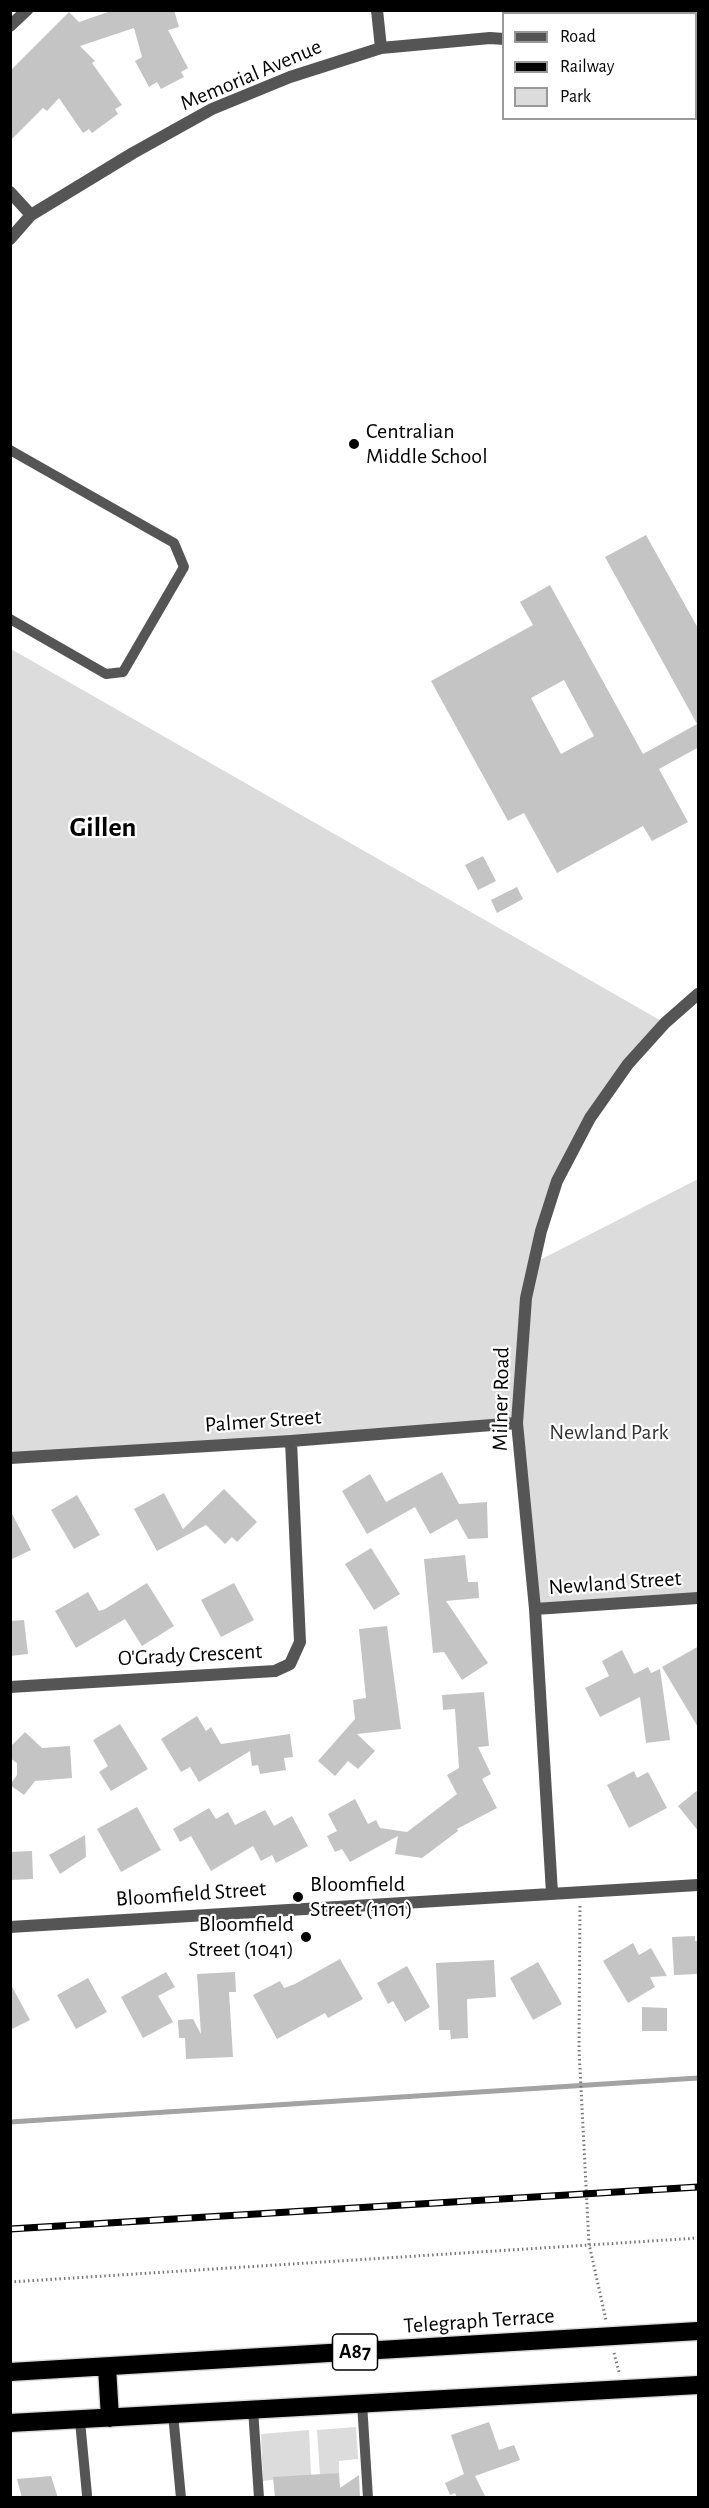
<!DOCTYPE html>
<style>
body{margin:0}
#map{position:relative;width:709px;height:2508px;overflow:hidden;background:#fff;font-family:"Alegreya Sans",sans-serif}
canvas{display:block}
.frame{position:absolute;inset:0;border:12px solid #000;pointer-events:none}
.legend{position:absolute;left:502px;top:12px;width:195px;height:108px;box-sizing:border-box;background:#fff;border:2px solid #999;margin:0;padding:8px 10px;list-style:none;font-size:18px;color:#000}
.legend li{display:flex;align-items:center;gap:12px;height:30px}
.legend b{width:30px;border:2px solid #999}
</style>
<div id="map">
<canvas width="709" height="2508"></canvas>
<div class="frame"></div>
<ul class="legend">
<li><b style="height:8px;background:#555"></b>Road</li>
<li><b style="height:8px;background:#000"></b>Railway</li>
<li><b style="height:16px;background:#dcdcdc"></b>Park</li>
</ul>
</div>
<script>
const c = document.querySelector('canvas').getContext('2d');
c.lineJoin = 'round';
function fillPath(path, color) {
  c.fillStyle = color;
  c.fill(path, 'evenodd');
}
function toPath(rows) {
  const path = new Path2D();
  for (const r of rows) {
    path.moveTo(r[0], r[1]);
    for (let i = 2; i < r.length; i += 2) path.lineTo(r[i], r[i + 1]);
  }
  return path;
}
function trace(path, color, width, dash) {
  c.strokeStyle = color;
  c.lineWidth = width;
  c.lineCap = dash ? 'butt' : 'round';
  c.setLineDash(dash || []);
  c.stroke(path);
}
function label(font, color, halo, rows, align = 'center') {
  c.font = font + ' "Alegreya Sans",sans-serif';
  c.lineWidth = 4.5;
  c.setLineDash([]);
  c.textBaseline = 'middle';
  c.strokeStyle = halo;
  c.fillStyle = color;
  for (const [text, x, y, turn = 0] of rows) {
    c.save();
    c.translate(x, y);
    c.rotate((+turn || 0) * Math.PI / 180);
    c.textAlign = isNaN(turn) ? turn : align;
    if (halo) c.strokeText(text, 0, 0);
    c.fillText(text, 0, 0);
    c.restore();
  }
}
const green = toPath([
 [11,649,665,1023,628,1064,557,1181,534,1263,698,1179,698,1598,535,1609,517,1424,11,1458],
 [356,2427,358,2459,339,2461,339,2473,320,2475,317,2430],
 [309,2430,311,2475,263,2481,261,2434]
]);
const stream = toPath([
 [10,2122,698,2078]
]);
const building = toPath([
 [114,10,174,10,179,27,168,30,188,68,181,72,184,77,161,89,157,82,149,87,135,61,142,57,134,28,80,46,95,61,92,63,122,105,115,109,118,114,92,133,89,129,83,133,59,98,47,111,43,108,10,141,10,71,69,12,79,22],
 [646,535,699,630,699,747,659,769,688,822,652,841,643,826,557,873,524,813,508,821,431,681,533,625,520,602,550,585,643,754,697,724,605,557],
 [564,680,594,736,561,754,531,698],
 [483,856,496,881,478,890,465,865],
 [517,887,523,899,497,913,491,900],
 [442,1472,459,1504,487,1502,488,1538,468,1539,457,1519,430,1534,415,1507,367,1534,342,1491,370,1474,386,1502],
 [224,1489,257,1522,237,1542,232,1537,225,1544,206,1525,157,1551,134,1509,164,1493,183,1529],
 [77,1495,100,1535,74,1549,51,1510],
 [10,1510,31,1550,10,1560],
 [371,1548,400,1594,374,1610,345,1564],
 [465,1555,468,1582,478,1582,479,1598,446,1601,488,1663,462,1680,444,1652,433,1653,424,1559],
 [147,1583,174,1626,142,1646,125,1619,76,1648,55,1611,88,1592,99,1611,105,1609],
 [234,1583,254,1620,221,1637,201,1600],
 [24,1620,28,1654,10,1656,10,1621],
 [387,1626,401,1729,357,1734,375,1751,358,1769,348,1761,335,1776,318,1761,355,1719,353,1700,366,1698,359,1629],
 [699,1646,699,1729,662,1667],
 [622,1650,634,1674,648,1667,651,1673,660,1669,670,1740,646,1743,640,1697,600,1717,585,1688,609,1676,602,1661],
 [484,1692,489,1746,478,1747,491,1774,482,1779,497,1808,457,1829,458,1831,422,1858,395,1854,398,1836,350,1862,342,1849,335,1852,327,1836,337,1831,328,1814,355,1799,368,1824,376,1820,380,1828,407,1832,457,1794,447,1775,459,1768,455,1709,443,1710,442,1695],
 [197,1716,206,1731,211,1727,221,1744,290,1734,293,1757,284,1758,286,1770,260,1774,258,1765,252,1766,250,1751,199,1782,190,1767,181,1772,161,1739],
 [120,1724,148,1769,111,1791,99,1772,108,1766,93,1740],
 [25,1732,42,1748,70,1746,72,1778,35,1781,24,1795,10,1785,17,1775,17,1763,10,1758,10,1747],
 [634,1771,637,1778,648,1772,667,1808,629,1828,607,1785],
 [699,1789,699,1832,678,1806],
 [137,1807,161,1850,121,1872,97,1829],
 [209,1808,216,1819,228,1812,235,1825,265,1810,274,1826,292,1816,308,1846,276,1863,272,1855,261,1861,253,1846,211,1871,191,1836,180,1842,173,1829],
 [85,1835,86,1857,60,1874,49,1855],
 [32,1851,33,1879,10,1880,10,1852],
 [695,1936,695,1941,699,1941,699,1974,674,1975,672,1937],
 [633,1943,639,1955,651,1948,667,1976,650,1977,655,1987,628,2003,603,1961],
 [340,1959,363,1999,328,2018,325,2013,277,2039,253,1995,280,1981,284,1988,295,1984],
 [494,1960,496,1997,467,1999,468,2038,451,2039,450,2030,439,2030,436,1963],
 [538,1962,562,2004,533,2020,510,1978],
 [407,1966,430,2007,405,2022,393,2001,388,2004,377,1983],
 [166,1972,175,1987,158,1996,173,2022,143,2038,121,1997],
 [235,1972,236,1992,229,1992,233,2057,186,2059,185,2038,179,2038,178,2020,193,2019,201,2034,197,1974],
 [88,1978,107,2012,76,2029,57,1995],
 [10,1983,30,2020,10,2030],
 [642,2007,667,2008,667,2031,642,2031],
 [489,2422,499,2450,514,2445,520,2460,475,2476,486,2498,457,2498,455,2493,450,2495,445,2483,464,2474,451,2435],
 [339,2473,340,2488,359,2475,360,2498,275,2498,273,2477],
 [51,2476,58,2498,22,2498,17,2479]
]);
const path = toPath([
 [580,1906,579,2049,589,2244,606,2320],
 [10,2282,698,2238],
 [614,2353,619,2372]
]);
const lane = toPath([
 [10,450,174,543,184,567,123,672,106,674,10,619],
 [362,2403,368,2498],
 [253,2409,259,2498],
 [173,2414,181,2498],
 [80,2421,87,2495]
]);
const street = toPath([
 [377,10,381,48],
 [10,26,27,10],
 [696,50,698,50],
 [10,192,31,215],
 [10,239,31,215,133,153,212,109,290,77,381,48,490,38,504,39],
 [10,1458,291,1441,517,1423],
 [535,1609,698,1598],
 [10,1687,275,1671,290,1664,300,1642,291,1441],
 [552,1893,535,1609,517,1423,526,1298,541,1231,557,1181,590,1118,628,1064,665,1023,698,994],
 [10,1927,698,1885]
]);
const highway = toPath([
 [107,2367,110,2418],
 [10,2372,698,2331],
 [10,2423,698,2385]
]);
const rail = toPath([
 [10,2229,698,2187]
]);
const markers = [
 [354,444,6,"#000"],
 [298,1897,6,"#000"],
 [306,1937,6,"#000"]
];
const shields = [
 [355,2352,45]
];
const shieldNames = [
 ["A87",355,2352]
];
const streetNames = [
 ["Memorial Avenue",251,75,-23],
 ["Milner Road",501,1399,-89],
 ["Palmer Street",263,1421,-4],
 ["Newland Street",615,1583,-4],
 ["O'Grady Crescent",190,1655,-3],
 ["Bloomfield Street",191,1894,-4],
 ["Telegraph Terrace",479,2321,-4]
];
const poiNames = [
 ["Centralian",366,431],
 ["Middle School",366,456],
 ["Bloomfield",310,1884],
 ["Street (1101)",310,1909],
 ["Bloomfield",294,1924,"right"],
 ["Street (1041)",294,1949,"right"]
];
const parkNames = [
 ["Newland Park",609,1432]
];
const districtNames = [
 ["Gillen",103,828]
];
fillPath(green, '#dcdcdc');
trace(stream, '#a3a3a3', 5);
fillPath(building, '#c4c4c4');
trace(highway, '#dbdbdb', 21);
trace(path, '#777', 3, [1.5, 3]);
trace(lane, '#555', 10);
trace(street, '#555', 12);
trace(highway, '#000', 18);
trace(rail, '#000', 7);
trace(rail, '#fff', 4.5, [14]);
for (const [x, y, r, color] of markers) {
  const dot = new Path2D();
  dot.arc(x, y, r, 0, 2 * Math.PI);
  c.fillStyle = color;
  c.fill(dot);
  trace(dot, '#fff', 2);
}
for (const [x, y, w] of shields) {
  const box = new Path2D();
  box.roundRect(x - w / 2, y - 18, w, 36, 4.5);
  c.fillStyle = '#fff';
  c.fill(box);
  trace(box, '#000', 1.5);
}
label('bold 21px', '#000', null, shieldNames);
label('22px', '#000', '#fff', streetNames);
label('22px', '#000', '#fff', poiNames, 'left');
label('22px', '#333', '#fff', parkNames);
label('bold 28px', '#000', '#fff', districtNames);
</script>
